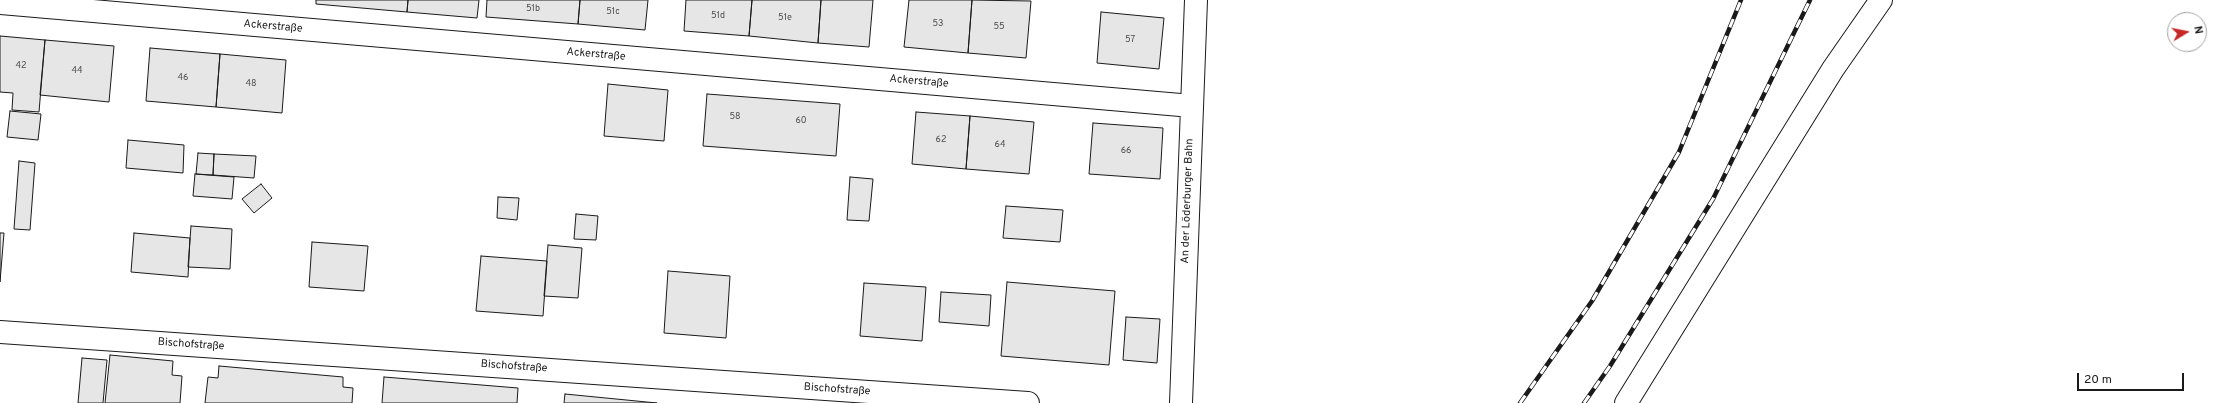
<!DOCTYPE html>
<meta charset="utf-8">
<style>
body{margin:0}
#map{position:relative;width:2219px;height:403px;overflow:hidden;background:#fff;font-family:Overpass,sans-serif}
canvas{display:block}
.north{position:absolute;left:2167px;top:12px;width:40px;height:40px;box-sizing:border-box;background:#fff;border:1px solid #a3a3a3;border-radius:50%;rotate:80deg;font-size:11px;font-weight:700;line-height:16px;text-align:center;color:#1a1a1a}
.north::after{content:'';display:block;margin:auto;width:14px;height:18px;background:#c62828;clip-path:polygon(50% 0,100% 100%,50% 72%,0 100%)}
.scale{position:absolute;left:2077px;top:373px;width:107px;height:18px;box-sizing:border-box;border:2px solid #1a1a1a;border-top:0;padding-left:5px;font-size:12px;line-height:14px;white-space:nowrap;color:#1a1a1a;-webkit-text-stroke:3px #fff;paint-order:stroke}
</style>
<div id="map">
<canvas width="2219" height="403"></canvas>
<div class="north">N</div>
<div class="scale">20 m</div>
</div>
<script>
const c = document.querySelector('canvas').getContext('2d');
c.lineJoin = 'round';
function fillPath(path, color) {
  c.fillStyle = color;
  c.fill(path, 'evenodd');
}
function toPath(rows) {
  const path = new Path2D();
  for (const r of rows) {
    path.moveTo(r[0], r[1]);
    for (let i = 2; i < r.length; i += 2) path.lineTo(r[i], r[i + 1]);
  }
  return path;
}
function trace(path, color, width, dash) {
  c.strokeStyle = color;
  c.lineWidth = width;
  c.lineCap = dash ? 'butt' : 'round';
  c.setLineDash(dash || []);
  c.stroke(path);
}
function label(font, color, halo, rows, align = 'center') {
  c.font = font + ' Overpass,sans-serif';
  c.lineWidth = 3;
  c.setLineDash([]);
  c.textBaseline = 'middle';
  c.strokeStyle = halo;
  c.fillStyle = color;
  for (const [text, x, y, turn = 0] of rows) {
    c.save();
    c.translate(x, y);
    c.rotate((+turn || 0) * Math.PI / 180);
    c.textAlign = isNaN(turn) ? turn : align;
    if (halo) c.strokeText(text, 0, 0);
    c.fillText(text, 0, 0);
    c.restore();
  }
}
const building = toPath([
 [316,0,408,0,407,12,316,4,316,0],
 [408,0,479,0,477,18,407,12,408,0],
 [487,0,580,0,578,24,486,17,487,0],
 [580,0,648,0,645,30,578,24,580,0],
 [686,0,752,0,749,36,684,31,686,0],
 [752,0,821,0,818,43,749,36,752,0],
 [821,0,873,0,869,47,818,43,821,0],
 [909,0,972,0,968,53,904,47,909,0],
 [972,0,1031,1,1026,58,968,53,972,0],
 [1101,12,1164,18,1159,69,1097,63,1101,12],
 [0,36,45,40,39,112,12,110,13,93,0,92,0,36],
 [45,40,114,46,109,102,40,95,45,40],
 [150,48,220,54,216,107,146,101,150,48],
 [220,54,286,60,282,113,216,107,220,54],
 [608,84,668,90,664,141,604,136,608,84],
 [707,94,840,104,836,156,703,146,707,94],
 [10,111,41,114,38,140,7,137,10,111],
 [916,112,970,116,966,169,912,164,916,112],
 [970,116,1034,122,1029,174,966,169,970,116],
 [1093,123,1163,128,1160,179,1089,174,1093,123],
 [128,140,184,145,183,173,126,168,128,140],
 [198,153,214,154,213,175,196,174,198,153],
 [214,154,256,156,254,178,213,175,214,154],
 [19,161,35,163,30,230,14,229,19,161],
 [195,174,234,177,232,199,193,196,195,174],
 [850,177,873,179,869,221,847,220,850,177],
 [261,184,272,198,254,213,242,199,261,184],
 [498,197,519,198,517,220,497,218,498,197],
 [1006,206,1063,210,1060,242,1003,238,1006,206],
 [576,214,598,216,596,240,574,239,576,214],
 [191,226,232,229,230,269,188,267,191,226],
 [0,233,4,233,0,282,0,233],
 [134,233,190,238,188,277,131,272,134,233],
 [312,242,368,246,364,291,309,287,312,242],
 [548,245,582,248,578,298,544,296,548,245],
 [481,256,547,261,543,316,476,311,481,256],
 [668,271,730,276,726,338,664,333,668,271],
 [1007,282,1115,291,1109,365,1001,356,1007,282],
 [864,283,926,287,922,341,860,336,864,283],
 [941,292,991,295,989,326,939,322,941,292],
 [1126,317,1160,319,1157,363,1123,360,1126,317],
 [110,355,173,361,172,375,182,376,180,403,105,403,110,355],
 [82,358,107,360,103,403,78,403,82,358],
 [219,366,343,377,343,387,353,388,352,403,205,403,208,377,218,378,219,366],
 [384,377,518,388,517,403,382,403,384,377],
 [565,394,657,403,564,403,565,394]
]);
const minor = toPath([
 [0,3,1192,106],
 [0,332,1028,403],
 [1181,403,1196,0],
 [1626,403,1833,69,1881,0]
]);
const rail = toPath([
 [1520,403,1592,301,1679,152,1741,0],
 [1584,403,1610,366,1713,199,1810,0]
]);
const numberNames = [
 ["51b",533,9],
 ["51c",613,12],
 ["51d",718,16],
 ["51e",785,18],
 ["53",938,24],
 ["55",999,27],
 ["57",1130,40],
 ["42",21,66],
 ["44",77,71],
 ["46",183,78],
 ["48",251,84],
 ["58",735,117],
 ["60",801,121],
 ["62",941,140],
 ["64",1000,145],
 ["66",1126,151]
];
const streetNames = [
 ["Ackerstraße",273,27,5],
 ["Ackerstraße",596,55,5],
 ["Ackerstraße",919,82,5],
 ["An der Löderburger Bahn",1188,201,-88],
 ["Bischofstraße",191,345,4],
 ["Bischofstraße",514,367,4],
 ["Bischofstraße",837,390,4]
];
fillPath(building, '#e6e6e6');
trace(building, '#1a1a1a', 1);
trace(minor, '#1a1a1a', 24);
trace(minor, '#fff', 22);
trace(rail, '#1a1a1a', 4.5);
trace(rail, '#fff', 3, [9]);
label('9px', '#4d4d4d', null, numberNames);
label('11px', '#1a1a1a', '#fff', streetNames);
</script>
